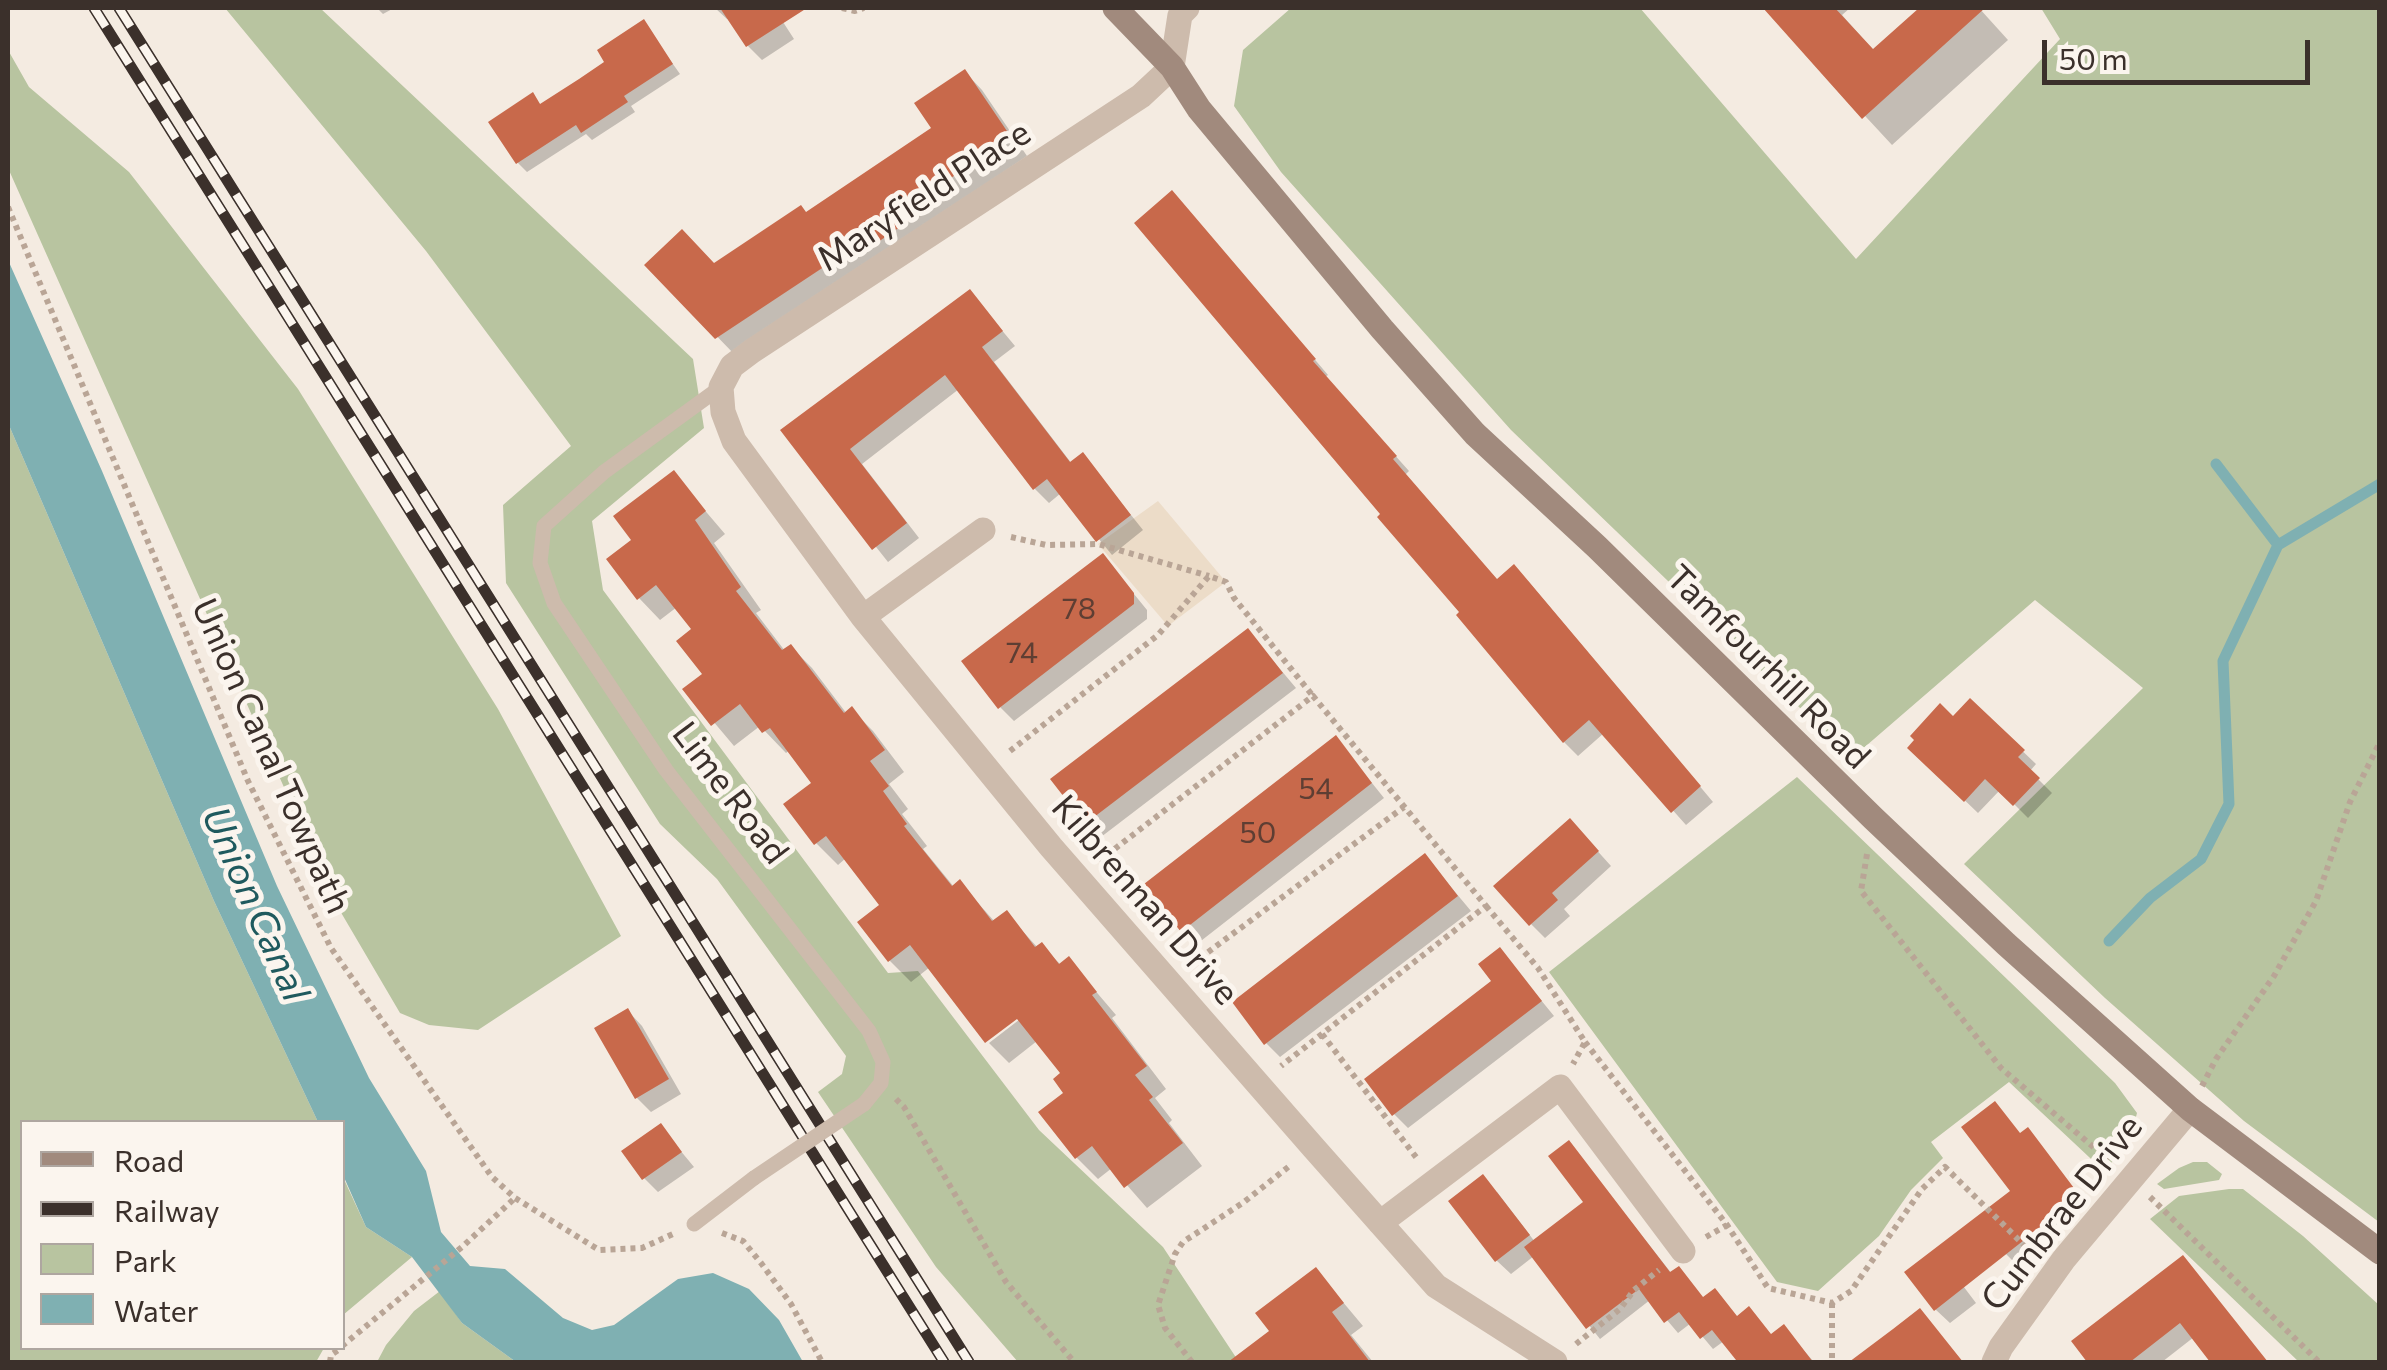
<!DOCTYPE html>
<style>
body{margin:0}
#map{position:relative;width:2387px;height:1370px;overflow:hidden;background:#f4ebe1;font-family:Commissioner,sans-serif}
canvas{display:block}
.frame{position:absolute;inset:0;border:10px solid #3b302b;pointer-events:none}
.legend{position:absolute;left:20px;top:1120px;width:325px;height:230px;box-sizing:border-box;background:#fbf5ee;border:2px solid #aea6a0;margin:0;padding:12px 18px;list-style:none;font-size:30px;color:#3b302b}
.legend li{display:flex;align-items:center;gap:20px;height:50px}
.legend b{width:50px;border:2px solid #aea6a0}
.scale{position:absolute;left:2042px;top:40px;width:268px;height:45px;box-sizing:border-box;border:5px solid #3b302b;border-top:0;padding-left:12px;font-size:30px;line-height:35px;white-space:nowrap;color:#3b302b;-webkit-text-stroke:8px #fbf5ee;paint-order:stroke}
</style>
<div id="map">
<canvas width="2387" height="1370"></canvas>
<div class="frame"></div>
<ul class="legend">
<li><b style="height:12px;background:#a18a7d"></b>Road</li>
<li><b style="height:12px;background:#3b302b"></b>Railway</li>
<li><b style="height:28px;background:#b8c4a0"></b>Park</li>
<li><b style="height:28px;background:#7fb0b2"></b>Water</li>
</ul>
<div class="scale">50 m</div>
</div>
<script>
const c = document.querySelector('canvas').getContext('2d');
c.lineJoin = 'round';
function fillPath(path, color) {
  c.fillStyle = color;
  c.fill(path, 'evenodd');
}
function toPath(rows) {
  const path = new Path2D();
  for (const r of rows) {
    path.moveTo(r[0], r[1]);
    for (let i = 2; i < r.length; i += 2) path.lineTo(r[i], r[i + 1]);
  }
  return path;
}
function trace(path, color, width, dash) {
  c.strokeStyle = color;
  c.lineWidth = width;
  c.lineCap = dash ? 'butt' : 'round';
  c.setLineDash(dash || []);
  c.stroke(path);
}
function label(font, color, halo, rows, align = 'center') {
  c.font = font + ' Commissioner,sans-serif';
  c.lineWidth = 10;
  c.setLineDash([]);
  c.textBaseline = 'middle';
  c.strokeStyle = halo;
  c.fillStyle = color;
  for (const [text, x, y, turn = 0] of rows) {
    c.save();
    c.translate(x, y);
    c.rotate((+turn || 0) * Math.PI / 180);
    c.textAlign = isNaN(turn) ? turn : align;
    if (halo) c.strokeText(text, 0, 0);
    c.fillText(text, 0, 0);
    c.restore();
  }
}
const green = toPath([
 [225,8,320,8,693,359,704,428,592,521,603,590,888,973,918,971,1039,1130,1163,1247,1239,1362,1018,1362,936,1267,818,1092,842,1074,846,1056,717,879,660,824,506,583,503,505,571,446,426,251],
 [1291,8,1640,8,1856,259,2060,39,2041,8,2379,8,2379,1222,2244,1121,2105,998,1964,864,2143,688,2035,600,1852,758,1511,430,1281,172,1234,106,1243,50],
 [8,50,29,87,129,172,298,389,498,709,621,936,478,1030,429,1025,400,1013,336,904,8,168],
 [8,423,214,901,318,1122,22,1122,22,1348,324,1348,316,1362,8,1362],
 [1797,777,2115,1083,2137,1113,2131,1136,2105,1172,2009,1082,1931,1142,1943,1158,1911,1190,1879,1236,1818,1291,1777,1282,1549,972],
 [2193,1162,2207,1162,2222,1174,2219,1180,2164,1189,2157,1184,2179,1168],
 [342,1175,366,1227,412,1257,343,1315],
 [2229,1189,2243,1189,2303,1236,2379,1305,2379,1362,2299,1362,2150,1219,2179,1196],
 [440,1291,462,1323,516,1362,377,1362,386,1345,414,1311]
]);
const plaza = toPath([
 [1158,501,1226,582,1168,626,1098,544]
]);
const water = toPath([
 [8,260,102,471,277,886,369,1078,426,1171,441,1232,470,1266,505,1269,563,1318,592,1330,614,1325,678,1279,713,1273,749,1289,779,1320,803,1362,516,1362,462,1323,412,1257,366,1227,343,1175,342,1122,318,1122,214,901,8,423]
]);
const shadow = toPath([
 [377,8,394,8,383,14],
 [715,8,774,8,794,39,762,60,748,46,730,18,727,19],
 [1765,8,1850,8,1842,15,1874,51,1923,8,1979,8,2008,40,1892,145],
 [643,22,680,74,631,106,635,112,592,140,586,134,527,172,518,163,532,96,542,106,608,62],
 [965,72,982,90,1027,156,735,355,648,265,714,266,807,214,934,128],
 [1186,208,1328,375,1325,377,1409,471,1405,475,1498,581,1528,581,1713,802,1686,825,1604,733,1578,756,1564,742,1384,514],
 [970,292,1015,346,994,362,1072,464,1083,455,1143,530,1112,555,1061,493,1049,503,1035,489,959,389,862,464,919,538,888,562,784,431],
 [673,473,725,534,714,543,761,610,756,613,785,651,791,647,812,668,847,714,852,710,873,731,904,772,889,784,908,809,902,814,927,846,923,849,954,887,960,883,995,922,1007,914,1038,948,1042,946,1061,965,1069,960,1116,1015,1112,1018,1166,1089,1155,1098,1172,1120,1169,1123,1202,1166,1147,1208,1112,1168,1098,1179,1077,1158,1042,1112,1066,1094,1063,1074,1037,1041,1009,1063,989,1043,1028,1013,930,967,911,982,889,960,882,906,846,858,838,865,816,843,815,783,790,750,786,753,760,726,734,746,686,689,705,674,694,630,677,607,660,620,639,598,635,541],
 [1103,556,1147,610,1147,619,1014,721,1000,707],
 [1248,631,1296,688,1101,837,1087,823],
 [1970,701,2036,764,2030,771,2052,793,2028,818,2000,790,1978,813,1910,748,1953,719],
 [1336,738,1384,798,1197,944,1182,930],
 [1584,836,1611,866,1564,909,1570,916,1545,938,1531,924],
 [1425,856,1471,911,1280,1057,1266,1043],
 [1500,950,1554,1016,1408,1128,1394,1114,1495,982],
 [628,1011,642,1026,681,1094,651,1112,637,1098],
 [660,1126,694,1167,658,1192,644,1178],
 [2021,1136,2036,1139,2086,1205,2013,1261,2005,1253],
 [1569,1143,1672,1274,1704,1299,1772,1336,1783,1327,1814,1362,1761,1360,1742,1362,1724,1341,1713,1349,1691,1323,1678,1333,1650,1300,1600,1339,1534,1256,1511,1274,1496,1260,1497,1192,1535,1242,1586,1203],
 [2183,1258,2267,1362,2213,1362,2194,1337,2162,1362,2090,1362,2074,1342],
 [1948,1266,1976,1303,1950,1323,1935,1309],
 [1316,1270,1363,1326,1351,1335,1373,1362,1254,1362,1246,1352,1273,1332],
 [1920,1311,1963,1362,1853,1362]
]);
const stream = toPath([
 [2216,464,2278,545],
 [2109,941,2150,898,2201,859,2229,804,2223,661,2278,545,2380,484]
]);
const building = toPath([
 [720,8,807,8,746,47],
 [1763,8,1835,8,1873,49,1919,8,1985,8,1862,119],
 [644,19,673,64,624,96,628,102,581,133,576,125,516,164,488,122,533,92,540,104,579,79,604,62,597,50],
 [965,69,1011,137,948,180,954,190,862,253,857,245,715,339,644,265,682,229,714,263,801,205,806,212,931,128,914,103],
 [1172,190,1316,359,1313,361,1397,456,1393,459,1497,579,1514,564,1701,786,1671,813,1589,720,1563,743,1456,615,1459,612,1377,517,1380,514,1134,223],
 [970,289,1003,331,982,347,1070,462,1083,452,1131,515,1096,542,1047,479,1033,490,945,375,850,449,907,523,872,550,780,430],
 [674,470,706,511,695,520,741,587,736,591,782,650,791,644,844,713,852,706,885,750,870,761,889,786,883,791,907,824,904,826,952,886,960,879,992,921,1007,910,1035,947,1042,942,1059,964,1069,956,1097,992,1092,995,1147,1066,1135,1075,1153,1097,1149,1100,1183,1143,1124,1188,1092,1146,1075,1159,1038,1112,1063,1093,1053,1079,1060,1073,1017,1019,985,1043,910,945,888,962,857,922,879,905,826,836,814,845,783,804,811,783,770,728,762,733,740,704,711,726,682,689,702,674,676,641,691,629,656,585,637,600,606,559,631,540,613,516],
 [1103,553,1134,593,1134,604,998,709,961,661],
 [1248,628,1283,673,1085,824,1050,779],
 [1970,698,2025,750,2018,757,2040,778,2013,806,1985,779,1964,802,1907,748,1914,740,1910,736,1940,703,1953,716],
 [1336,735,1372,783,1181,932,1144,884],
 [1570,818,1599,851,1552,893,1558,900,1529,926,1493,886],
 [1425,853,1458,896,1264,1045,1232,1002],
 [1500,947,1542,1001,1392,1116,1364,1079,1491,981,1478,964],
 [628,1008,669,1079,635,1099,594,1028],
 [1995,1101,2020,1133,2028,1127,2080,1196,1934,1311,1904,1272,2010,1191,1961,1127],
 [661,1123,682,1152,642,1180,621,1151],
 [1569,1140,1670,1272,1679,1266,1703,1297,1715,1288,1737,1316,1749,1306,1771,1334,1784,1324,1813,1362,1733,1362,1736,1360,1712,1330,1700,1339,1679,1312,1664,1323,1639,1289,1586,1329,1524,1247,1583,1202,1548,1156],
 [1483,1174,1530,1235,1495,1262,1448,1201],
 [2183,1255,2268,1362,2210,1362,2180,1323,2130,1362,2087,1362,2071,1341],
 [1316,1267,1344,1303,1332,1312,1370,1362,1228,1362,1269,1331,1255,1313],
 [1920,1308,1963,1362,1849,1362,1893,1329]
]);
const path = toPath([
 [842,8,855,11,864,8],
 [8,207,248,781,331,948,492,1177,515,1198,599,1250,642,1248,673,1234],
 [1011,537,1046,545,1098,544,1209,576],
 [1010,751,1158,635,1209,576,1226,582,1234,598,1313,696],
 [1867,854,1861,891,2001,1068,2111,1162],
 [1099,861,1313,696,1486,906,1281,1066],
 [1486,906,1538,968,1585,1042,1573,1064],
 [1192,964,1404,807],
 [1322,1034,1419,1161],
 [1585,1042,1727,1225,1768,1288,1832,1303,1851,1291,1922,1189,1945,1167,2032,1253],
 [2202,1086,2216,1059,2274,976,2316,901,2350,802,2380,742],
 [896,1099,904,1107,1006,1282,1074,1362],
 [2150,1197,2319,1362],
 [722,1233,743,1241,761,1263,791,1304,822,1362],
 [1706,1237,1727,1225],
 [1832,1303,1832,1362],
 [1576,1344,1620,1309,1634,1290,1659,1270],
 [342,1346,462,1247,515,1198],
 [330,1362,331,1355,341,1348],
 [1192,1362,1165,1328,1158,1305,1175,1254,1183,1242,1244,1202,1292,1164]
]);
const lane = toPath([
 [721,387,604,472,544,526,540,563,554,603,666,770,869,1031,883,1062,881,1083,864,1104],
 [694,1224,754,1178]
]);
const street = toPath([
 [1187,8,1180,15,1172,67,1141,96,752,351,732,366,721,387,723,412,734,441,863,617,1051,847,1313,1147,1436,1286,1555,1362],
 [863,617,983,530],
 [1380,1223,1560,1087,1683,1251],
 [1994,1362,2001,1347,2064,1259,2190,1109]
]);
const secondary = toPath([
 [1115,8,1172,67,1199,109,1382,329,1475,434,1597,547,1873,818,2006,944,2190,1109,2380,1252]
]);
const rail = toPath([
 [94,8,944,1362],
 [119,8,969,1362]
]);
const laneBridge = toPath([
 [754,1178,864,1104]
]);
const numberNames = [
 ["78",1079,609],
 ["74",1022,653],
 ["54",1316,789],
 ["50",1258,833]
];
const streetNames = [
 ["Maryfield Place",924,196,-33],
 ["Tamfourhill Road",1768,667,45],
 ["Union Canal Towpath",271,756,66],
 ["Lime Road",730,793,53],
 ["Kilbrennan Drive",1145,900,49],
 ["Cumbrae Drive",2062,1213,-52]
];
const waterNames = [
 ["Union Canal",255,904,66]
];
fillPath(green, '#b8c4a0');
fillPath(plaza, '#ecdcc8');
fillPath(water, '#7fb0b2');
fillPath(shadow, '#0003');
trace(stream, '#7fb0b2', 11);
fillPath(building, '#c8694b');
trace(path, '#b9a596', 6, [5, 5]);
trace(lane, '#cdbbac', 15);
trace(street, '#cdbbac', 25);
trace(secondary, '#a18a7d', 25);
trace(rail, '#3b302b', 11);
trace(rail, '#fbf5ee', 8, [22]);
trace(laneBridge, '#cdbbac', 15);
label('30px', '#5e3e33', null, numberNames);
label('35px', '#3b302b', '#fbf5ee', streetNames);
label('italic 38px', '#1f5a5e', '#fbf5ee', waterNames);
</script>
